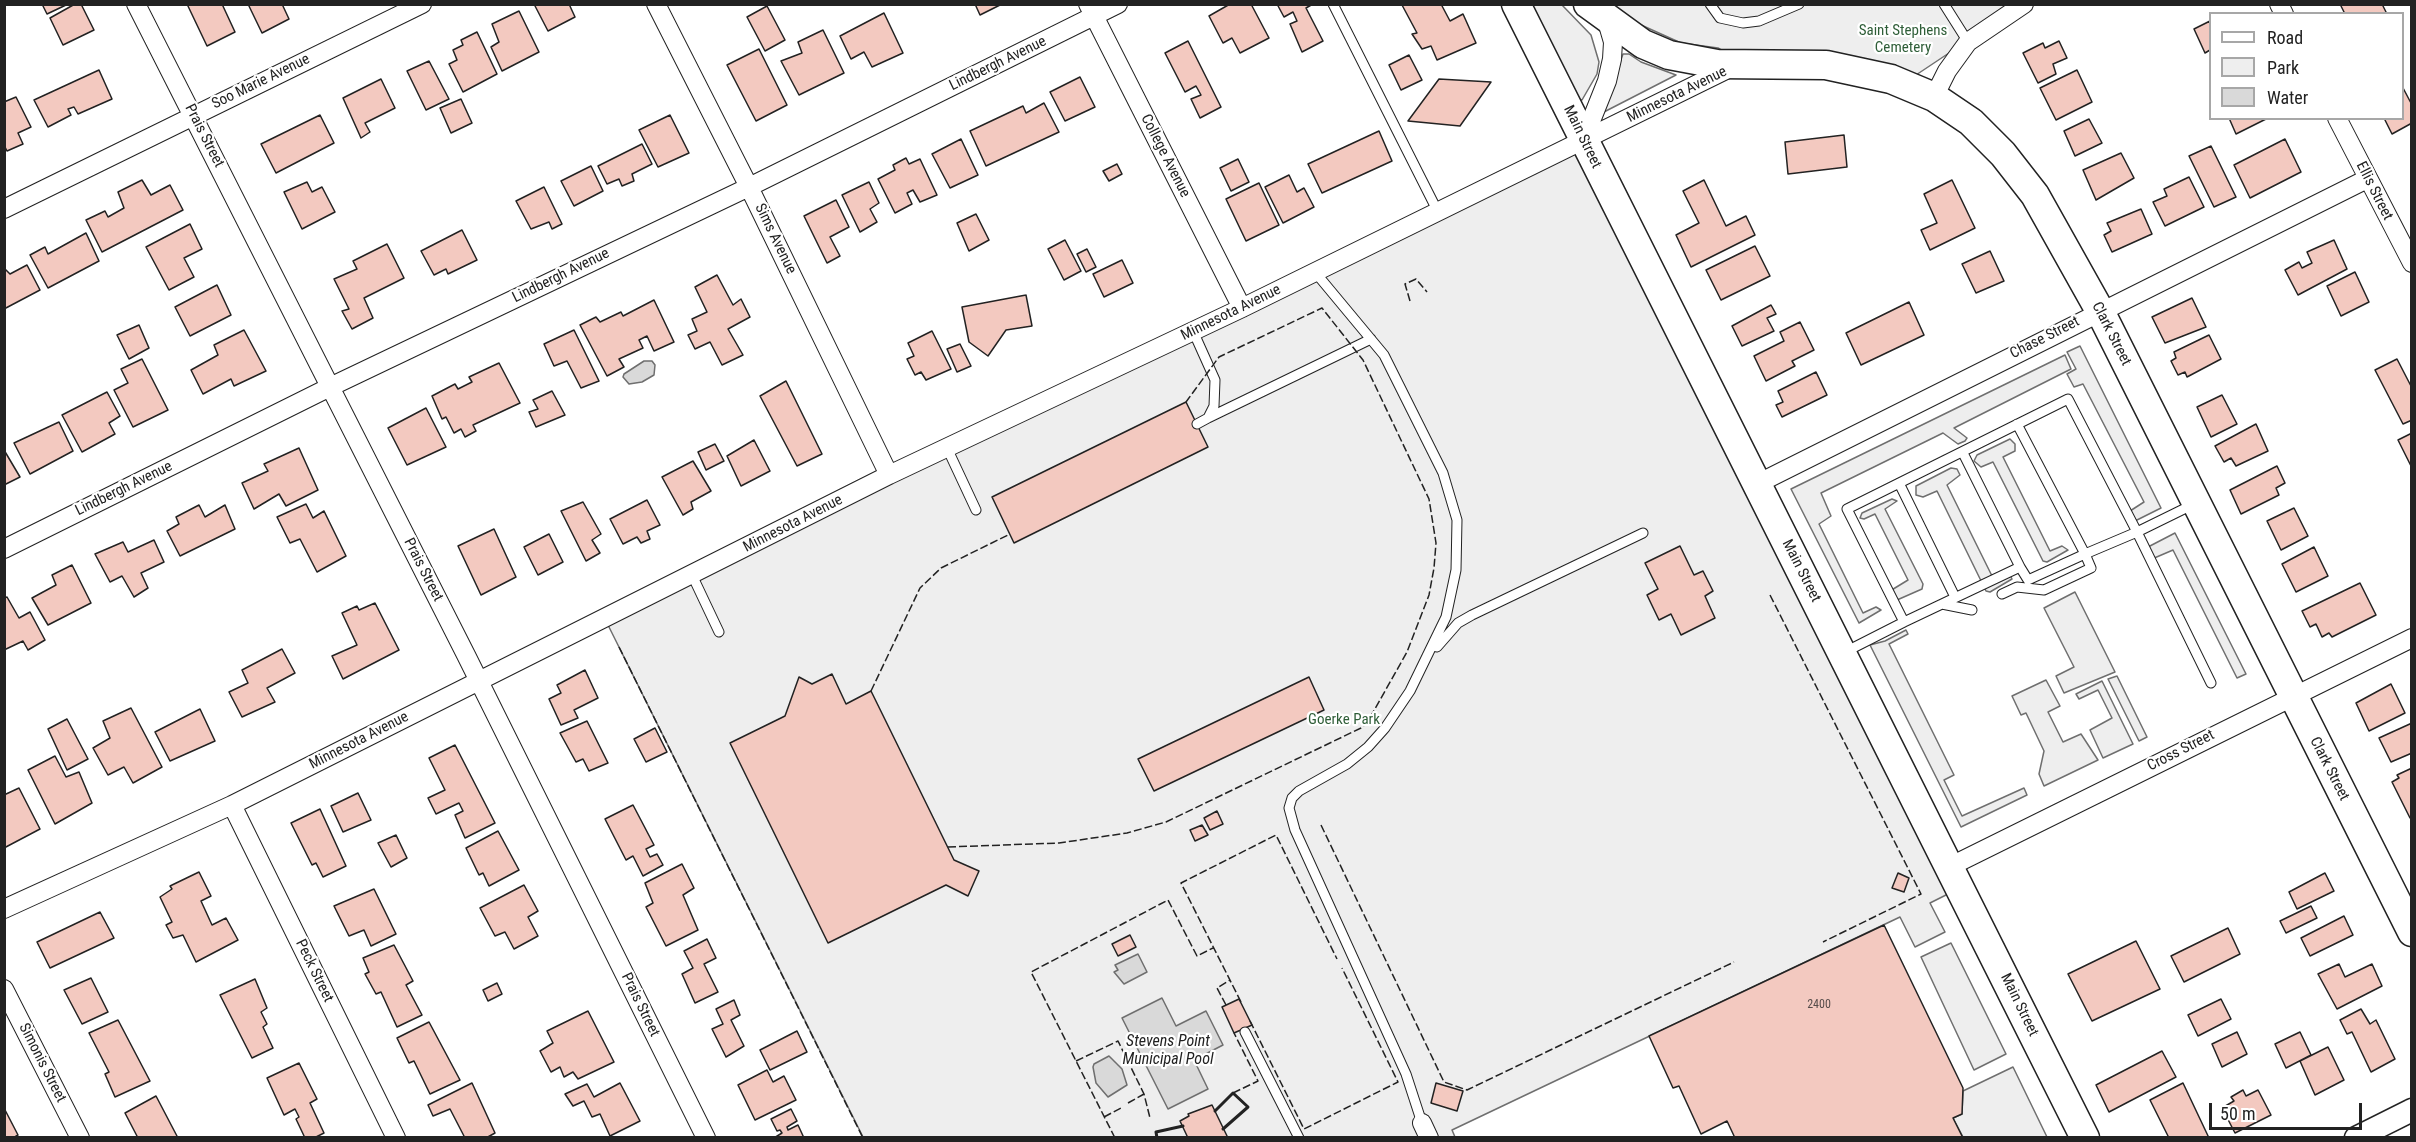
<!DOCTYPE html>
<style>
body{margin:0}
#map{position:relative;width:2416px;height:1142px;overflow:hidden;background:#fff;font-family:"Roboto Condensed",sans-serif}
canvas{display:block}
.frame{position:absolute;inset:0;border:6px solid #222;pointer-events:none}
.legend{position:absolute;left:2209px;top:12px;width:195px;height:108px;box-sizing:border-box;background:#fff;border:2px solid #a7a7a7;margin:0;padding:8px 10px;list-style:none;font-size:18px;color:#222}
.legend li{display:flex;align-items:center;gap:12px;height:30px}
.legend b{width:30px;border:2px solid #a7a7a7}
.scale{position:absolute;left:2209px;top:1103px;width:153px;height:27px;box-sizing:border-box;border:3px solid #222;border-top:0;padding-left:8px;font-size:18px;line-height:21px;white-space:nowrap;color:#222;-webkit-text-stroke:4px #fff;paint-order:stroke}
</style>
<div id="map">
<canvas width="2416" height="1142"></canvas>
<div class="frame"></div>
<ul class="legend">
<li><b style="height:8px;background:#fff"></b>Road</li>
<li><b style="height:16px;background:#eee"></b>Park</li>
<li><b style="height:16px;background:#d9d9d9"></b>Water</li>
</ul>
<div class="scale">50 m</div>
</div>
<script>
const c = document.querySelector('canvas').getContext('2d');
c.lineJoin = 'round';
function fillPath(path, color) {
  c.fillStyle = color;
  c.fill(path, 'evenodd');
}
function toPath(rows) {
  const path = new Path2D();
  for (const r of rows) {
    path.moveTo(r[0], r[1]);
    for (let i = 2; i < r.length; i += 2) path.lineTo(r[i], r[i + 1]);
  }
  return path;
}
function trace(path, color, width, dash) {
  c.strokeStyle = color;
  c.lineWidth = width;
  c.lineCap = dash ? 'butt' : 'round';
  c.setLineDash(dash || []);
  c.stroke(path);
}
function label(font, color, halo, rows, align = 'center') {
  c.font = font + ' "Roboto Condensed",sans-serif';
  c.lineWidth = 4.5;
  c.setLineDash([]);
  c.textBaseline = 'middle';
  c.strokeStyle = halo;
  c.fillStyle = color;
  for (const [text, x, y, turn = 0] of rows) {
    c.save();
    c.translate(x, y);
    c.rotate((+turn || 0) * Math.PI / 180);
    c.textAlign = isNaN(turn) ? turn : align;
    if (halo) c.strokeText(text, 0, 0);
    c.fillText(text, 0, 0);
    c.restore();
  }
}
const green = toPath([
 [1531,5,1562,5,1591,35,1599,62,1597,74,1582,100,1578,99,1531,5],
 [1607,5,2021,5,1913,77,1725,52,1718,48,1681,43,1630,20,1607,5],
 [1623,54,1629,54,1641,62,1676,75,1602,113,1623,54],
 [1583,141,1960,888,1930,903,1945,932,1915,947,1900,917,1452,1130,1455,1137,863,1137,605,619,1583,141],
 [2080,346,2161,508,2137,520,2131,520,2130,511,2144,502,2083,384,2074,387,2067,374,2076,369,2067,352,2080,346],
 [2065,355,2071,369,1954,428,1967,438,1965,441,1958,444,1943,433,1821,493,1831,516,1819,524,1863,613,1876,607,1881,610,1859,623,1791,489,2065,355],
 [2010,439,2015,444,2015,451,2003,457,2050,551,2062,546,2068,550,2047,562,2043,561,1993,462,1981,467,1974,461,1977,455,2010,439],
 [1951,468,1957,469,1960,475,1947,485,1994,580,2010,575,2012,579,1990,592,1986,591,1937,491,1923,497,1916,495,1916,486,1951,468],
 [1892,499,1897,501,1885,509,1923,584,1922,589,1897,600,1890,591,1908,580,1875,514,1864,519,1860,518,1862,513,1892,499],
 [2175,533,2246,674,2237,678,2173,550,2152,559,2148,547,2175,533],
 [2075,592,2115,672,2064,693,2056,676,2074,667,2044,608,2075,592],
 [1906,630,1908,634,1889,644,1954,775,1944,780,1962,816,2024,788,2027,795,1961,827,1870,645,1885,641,1906,630],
 [2117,676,2147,737,2139,741,2108,679,2117,676],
 [2046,680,2060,706,2048,712,2063,742,2081,734,2098,760,2044,786,2039,774,2044,751,2026,713,2021,715,2012,696,2046,680],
 [2102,681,2133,744,2103,758,2090,730,2112,718,2098,690,2079,699,2076,694,2102,681],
 [1951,943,2006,1054,1974,1070,1921,957,1951,943],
 [2013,1067,2047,1137,1963,1137,1953,1118,1962,1114,1963,1091,2013,1067]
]);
const water = toPath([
 [644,361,652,361,655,365,654,375,642,382,629,384,623,377,624,374,644,361],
 [1138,954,1147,972,1124,984,1114,972,1118,970,1115,965,1138,954],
 [1162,998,1176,1026,1206,1011,1223,1045,1194,1060,1208,1089,1168,1109,1122,1018,1162,998],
 [1109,1056,1122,1069,1127,1085,1108,1097,1096,1083,1093,1067,1094,1064,1109,1056]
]);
const building = toPath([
 [42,4,66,4,66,5,47,14,42,4],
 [75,4,81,4,94,30,63,45,50,18,75,4],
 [187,4,222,4,235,32,207,46,187,4],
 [248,4,282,4,289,19,262,33,248,4],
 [534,4,569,4,575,17,548,31,534,4],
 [975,4,1002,4,980,15,975,4],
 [1230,4,1251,4,1269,38,1240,53,1232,38,1223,43,1209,16,1230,4],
 [1277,4,1313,4,1306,8,1323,41,1302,52,1290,24,1297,21,1293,12,1284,17,1277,4],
 [1441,4,1450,21,1463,14,1476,43,1437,60,1431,46,1422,49,1412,34,1417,33,1402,5,1441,4],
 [2340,4,2382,4,2387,14,2345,14,2340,4],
 [767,6,785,40,765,51,747,17,767,6],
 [519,11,539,52,502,71,491,47,499,42,492,24,519,11],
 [884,13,903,53,872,67,864,52,851,59,840,36,884,13],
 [2210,21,2210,50,2205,53,2194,29,2210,21],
 [823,30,844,73,799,95,781,61,802,53,798,42,823,30],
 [477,32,497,74,463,92,449,64,457,60,453,50,463,45,461,40,477,32],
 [1188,41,1221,107,1200,118,1191,99,1201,95,1196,86,1185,92,1165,53,1188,41],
 [2059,41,2067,58,2053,64,2056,74,2038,83,2023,53,2043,43,2045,48,2059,41],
 [759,49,787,105,756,121,727,65,759,49],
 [1409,55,1422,80,1401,90,1389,65,1409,55],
 [429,61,449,99,426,110,407,71,429,61],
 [99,70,112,99,78,114,74,107,68,109,71,115,48,127,34,100,99,70],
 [2077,70,2092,102,2056,120,2040,88,2077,70],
 [1080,77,1095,107,1065,121,1050,92,1080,77],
 [381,79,395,108,365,123,370,132,361,138,343,98,381,79],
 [1439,79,1491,82,1460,126,1408,121,1439,79],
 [2402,86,2412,105,2412,123,2392,134,2384,118,2402,118,2402,86],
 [16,97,31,127,18,133,23,144,7,151,4,145,4,102,16,97],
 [461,99,472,123,451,133,440,108,461,99],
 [1044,103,1059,132,986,166,970,131,1023,106,1026,113,1044,103],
 [320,115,334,143,276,173,261,144,320,115],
 [670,115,689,153,658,167,639,130,670,115],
 [2229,118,2268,118,2236,134,2229,118],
 [2089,119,2102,143,2075,156,2064,131,2089,119],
 [1379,131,1392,161,1322,193,1308,164,1379,131],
 [1844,135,1847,167,1788,174,1785,142,1844,135],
 [961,139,978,175,950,188,932,154,961,139],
 [2285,139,2301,172,2250,198,2234,165,2285,139],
 [642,144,652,164,632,174,634,181,622,186,619,179,607,184,598,166,642,144],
 [2211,146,2236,197,2214,207,2189,156,2211,146],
 [2121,153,2134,178,2096,200,2083,170,2121,153],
 [906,158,909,164,920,159,937,195,920,202,913,190,907,193,912,204,895,213,878,179,895,170,893,165,906,158],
 [1238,159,1249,182,1231,191,1220,168,1238,159],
 [1117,164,1122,174,1109,181,1103,171,1117,164],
 [591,166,603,191,574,206,561,181,591,166],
 [1289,175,1297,192,1304,188,1314,207,1283,223,1265,187,1289,175],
 [2189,177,2204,207,2165,226,2153,202,2167,196,2164,189,2189,177],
 [142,180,151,195,170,185,183,210,102,252,86,220,105,211,108,217,124,208,118,192,142,180],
 [1704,180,1726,226,1746,216,1755,235,1691,267,1676,235,1699,223,1683,191,1704,180],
 [1952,180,1975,228,1930,250,1921,230,1937,223,1924,194,1952,180],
 [307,182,312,192,322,187,335,212,302,229,284,192,307,182],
 [869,182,879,203,870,209,877,222,860,232,842,195,869,182],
 [1259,183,1279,225,1246,241,1226,199,1259,183],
 [544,187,562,224,552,229,549,222,531,229,516,201,544,187],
 [836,200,849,227,830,237,840,256,827,263,804,216,836,200],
 [2141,209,2152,234,2112,252,2104,235,2111,231,2107,223,2141,209],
 [976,214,989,240,969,251,957,223,976,214],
 [190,224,202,249,184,258,194,277,169,290,146,247,190,224],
 [462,230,477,260,448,274,446,269,434,275,421,251,462,230],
 [86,233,99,261,48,288,30,255,45,247,48,254,86,233],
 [1065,240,1081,271,1064,280,1048,249,1065,240],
 [2334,240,2347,269,2298,295,2285,270,2299,262,2302,268,2312,263,2307,252,2334,240],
 [387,244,404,278,364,298,373,318,352,329,342,311,349,309,334,279,357,269,353,261,387,244],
 [1755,246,1770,276,1721,300,1706,270,1755,246],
 [1087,249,1096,267,1086,272,1077,254,1087,249],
 [1990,251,2004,281,1976,293,1962,264,1990,251],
 [1122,260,1133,283,1104,297,1093,274,1122,260],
 [27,265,40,290,4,309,4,268,10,274,27,265],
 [2355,272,2369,302,2341,316,2327,286,2355,272],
 [717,275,733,305,741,299,750,317,728,329,743,355,722,365,710,342,695,349,688,335,697,331,692,319,707,312,695,287,717,275],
 [217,285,231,315,190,336,175,307,217,285],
 [1026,295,1032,326,1006,330,988,356,969,342,962,307,1026,295],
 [2192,298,2206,327,2165,343,2152,317,2192,298],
 [654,300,674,342,654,351,647,336,639,340,643,348,619,359,624,367,607,376,580,325,596,317,600,322,621,312,623,316,654,300],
 [1909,302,1924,335,1861,365,1846,333,1909,302],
 [1771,305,1776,314,1767,318,1774,331,1742,346,1732,326,1771,305],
 [1800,322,1814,350,1792,361,1795,366,1766,381,1754,356,1784,341,1780,332,1800,322],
 [139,325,149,348,129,359,117,335,139,325],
 [244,330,266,371,234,386,231,379,203,394,191,370,218,355,214,345,244,330],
 [574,330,599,381,581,388,567,361,554,366,544,344,574,330],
 [932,331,951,369,926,380,921,372,915,375,907,359,914,356,908,343,932,331],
 [2209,335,2221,359,2187,377,2185,372,2178,375,2171,361,2176,358,2174,352,2209,335],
 [960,344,971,366,957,372,947,349,960,344],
 [142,359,168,410,133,427,114,390,128,383,121,369,142,359],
 [2397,359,2412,388,2412,420,2403,424,2375,370,2397,359],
 [499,363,520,403,473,425,476,431,465,437,461,429,454,433,446,417,442,419,432,396,455,384,458,389,472,382,469,377,499,363],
 [1816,372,1827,395,1782,417,1776,405,1783,402,1778,391,1816,372],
 [786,381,822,454,797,466,760,396,786,381],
 [552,391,565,415,536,427,529,412,538,409,533,400,552,391],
 [107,392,120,416,109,423,115,434,82,452,62,415,107,392],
 [2222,395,2237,424,2211,437,2197,407,2222,395],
 [1186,402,1208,447,1014,543,992,497,1186,402],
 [426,408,446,447,407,465,388,428,426,408],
 [59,422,73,451,30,474,14,443,59,422],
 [2256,424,2268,451,2236,466,2231,458,2224,462,2215,446,2256,424],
 [2412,433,2412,468,2398,440,2412,433],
 [754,440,770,471,741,486,727,456,754,440],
 [715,444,724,461,706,470,698,452,715,444],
 [299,448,318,490,286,506,279,494,254,509,242,483,268,471,264,464,299,448],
 [4,450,20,477,4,485,4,450],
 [693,461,711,491,691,502,693,509,683,515,662,477,693,461],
 [2277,466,2285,483,2276,488,2279,495,2241,514,2230,490,2277,466],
 [647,500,660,525,647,531,650,539,641,543,637,537,623,544,610,519,647,500],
 [583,502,601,534,592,540,600,553,586,561,561,511,583,502],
 [306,504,313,518,324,511,346,556,317,572,300,539,290,543,277,517,306,504],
 [199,505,205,517,225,505,235,529,180,556,167,531,179,524,176,517,199,505],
 [2294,508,2308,536,2281,550,2267,521,2294,508],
 [494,529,516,577,481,595,458,546,494,529],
 [549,534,563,562,538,575,524,547,549,534],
 [154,540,164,562,141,573,148,588,134,597,122,576,110,582,95,554,123,542,128,552,154,540],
 [1680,546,1694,575,1703,571,1713,591,1705,596,1715,618,1681,635,1671,614,1659,620,1647,595,1658,589,1645,563,1680,546],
 [2314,547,2328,576,2296,592,2282,564,2314,547],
 [72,565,91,603,48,625,32,598,56,585,52,575,72,565],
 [2360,583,2376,615,2332,637,2329,633,2322,637,2316,624,2310,627,2302,611,2360,583],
 [7,597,19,618,30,612,45,640,28,650,23,641,4,650,4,598,7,597],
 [375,603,399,650,343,679,332,656,357,645,342,613,357,606,359,610,375,603],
 [282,649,295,673,267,688,275,702,242,717,229,692,248,683,242,670,282,649],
 [585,670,598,698,574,710,578,718,561,725,549,699,561,693,557,685,585,670],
 [832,674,846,704,871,691,954,860,979,871,968,896,946,885,828,943,730,743,785,716,799,677,812,684,832,674],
 [1309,677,1324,710,1154,791,1138,759,1309,677],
 [2391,684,2405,713,2369,731,2356,703,2391,684],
 [131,708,162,767,133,783,124,767,108,775,93,748,110,738,103,721,131,708],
 [200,709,215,741,170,761,155,732,200,709],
 [67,719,88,759,67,770,48,729,67,719],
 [587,721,608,763,589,771,583,759,576,762,560,733,587,721],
 [2412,723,2412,753,2391,762,2379,738,2412,723],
 [655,728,667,752,646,762,634,739,655,728],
 [455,745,495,823,465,838,455,815,463,811,459,803,436,814,428,798,445,790,429,758,455,745],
 [55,756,66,777,79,772,92,803,55,824,28,770,55,756],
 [2412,768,2412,818,2410,818,2392,782,2399,778,2397,775,2412,768],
 [19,788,40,829,4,848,4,795,19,788],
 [358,793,371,820,343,832,331,806,358,793],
 [633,805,654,845,646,849,650,857,657,854,663,865,643,876,633,856,626,860,605,819,633,805],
 [320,809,346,866,323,877,316,863,312,865,291,823,320,809],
 [1217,811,1223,824,1210,830,1204,818,1217,811],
 [1202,825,1208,835,1195,841,1190,830,1202,825],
 [498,831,519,870,489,886,483,873,479,875,466,848,498,831],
 [396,835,407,858,391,867,378,843,396,835],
 [682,864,694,888,683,895,698,930,666,946,646,907,653,903,645,883,682,864],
 [199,872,211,896,201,901,212,925,226,918,238,940,196,962,183,935,173,938,166,925,172,922,160,897,172,889,170,886,199,872],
 [1898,873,1909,878,1904,892,1892,888,1898,873],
 [2325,873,2334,891,2297,909,2289,892,2325,873],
 [524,885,538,911,528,917,538,936,514,949,505,932,495,936,480,908,524,885],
 [374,889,396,934,371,946,364,930,349,936,334,906,374,889],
 [2311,906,2317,918,2286,933,2280,921,2311,906],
 [100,912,114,938,50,968,37,942,100,912],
 [2344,916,2353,935,2310,956,2301,938,2344,916],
 [1884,925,1963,1088,1962,1114,1953,1118,1963,1138,1735,1138,1727,1121,1701,1134,1679,1086,1673,1088,1649,1036,1884,925],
 [2228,928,2240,954,2184,982,2171,956,2228,928],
 [1130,935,1136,947,1118,956,1112,944,1130,935],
 [707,939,716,958,704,964,718,992,695,1003,682,974,693,968,684,951,707,939],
 [2136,941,2160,989,2092,1021,2068,974,2136,941],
 [394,945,413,981,406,985,422,1015,397,1027,381,992,376,994,365,974,369,972,363,958,394,945],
 [2339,964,2345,977,2372,964,2382,986,2337,1009,2318,974,2339,964],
 [91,978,108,1012,82,1024,64,990,91,978],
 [255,979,267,1008,261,1012,267,1024,263,1027,273,1048,252,1058,220,995,255,979],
 [497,983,502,994,488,1001,483,990,497,983],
 [1239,999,1252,1025,1234,1033,1222,1007,1239,999],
 [2221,999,2231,1019,2198,1036,2188,1015,2221,999],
 [734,1000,740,1015,731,1020,744,1046,726,1057,712,1029,723,1024,716,1009,734,1000],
 [2361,1009,2370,1024,2376,1020,2395,1059,2371,1072,2352,1032,2347,1034,2340,1020,2361,1009],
 [588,1011,614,1062,578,1079,573,1072,564,1077,560,1067,551,1072,540,1051,553,1043,547,1031,588,1011],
 [118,1020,150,1081,115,1097,105,1074,109,1072,89,1033,118,1020],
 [429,1022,460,1080,430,1094,414,1061,409,1063,397,1038,429,1022],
 [797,1031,807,1052,770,1070,760,1050,797,1031],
 [2237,1032,2247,1054,2222,1067,2212,1044,2237,1032],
 [2300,1032,2311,1055,2286,1068,2275,1044,2300,1032],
 [2328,1047,2344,1080,2315,1095,2300,1061,2328,1047],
 [2162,1051,2176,1077,2109,1112,2096,1085,2162,1051],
 [299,1063,317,1099,310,1103,324,1133,314,1138,305,1138,296,1119,299,1117,295,1109,284,1115,267,1078,299,1063],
 [767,1070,773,1082,784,1076,796,1100,755,1120,738,1085,767,1070],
 [472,1083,495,1133,486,1138,465,1138,450,1109,433,1116,428,1105,472,1083],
 [620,1083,640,1121,610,1136,600,1114,592,1117,584,1101,573,1106,565,1094,587,1084,594,1097,620,1083],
 [1436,1083,1463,1091,1457,1111,1431,1103,1436,1083],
 [2183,1083,2209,1138,2169,1138,2150,1100,2183,1083],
 [2243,1090,2246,1096,2258,1090,2271,1115,2235,1133,2222,1108,2234,1101,2231,1097,2243,1090],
 [156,1096,178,1138,138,1138,125,1113,156,1096],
 [1212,1105,1228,1138,1188,1138,1180,1121,1189,1116,1188,1114,1212,1105],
 [4,1108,18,1135,13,1138,4,1138,4,1108],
 [791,1109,797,1121,787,1127,788,1130,798,1125,804,1138,774,1138,782,1133,780,1130,777,1131,771,1119,791,1109]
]);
const service = toPath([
 [1333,4,1438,212],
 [1710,4,1720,18,1743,23,1759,21,1799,4],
 [1944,4,1968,42],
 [1315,272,1384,355,1443,473,1457,520,1456,570,1446,617,1410,691,1385,728,1368,747,1347,764,1299,791,1292,798,1289,808,1295,830,1406,1074,1422,1123],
 [1193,331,1215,380,1214,406,1208,418,1197,424],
 [1208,418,1371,339],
 [2017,424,2085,554,2137,532,2211,683],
 [947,448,976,510],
 [1963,453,2020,567,1904,622,1847,509,2068,399,2137,532,2192,505],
 [1899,483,1955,597],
 [692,575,719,632],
 [2002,594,2017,587,2044,590,2091,568,2085,554,2028,580,2020,567],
 [1942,604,1972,610],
 [1437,647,1458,623,1472,615,1643,533],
 [1845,652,1904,622],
 [1245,1032,1299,1138]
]);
const minor = toPath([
 [136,4,466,655,706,1138],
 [656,4,749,187,889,475],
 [1088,4,1242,308],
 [2279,4,2284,14],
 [1934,97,1947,71,1968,42,2024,4],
 [2337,118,2412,263],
 [1583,141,1607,81,1612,59,1613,42,1606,18],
 [4,209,422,4],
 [1757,484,2367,179],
 [4,549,330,387,749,187,1118,4],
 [232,805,396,1138],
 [1951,866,2412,638],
 [4,909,232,805,889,475,1242,308,1734,66],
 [4,989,80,1138],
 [1422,1123,1429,1138]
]);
const tertiary = toPath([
 [2356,1138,2412,1110]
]);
const primary = toPath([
 [1516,4,2085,1138],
 [1588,4,1643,44,1669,55,1717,64,1826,65,1891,79,1934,97,1971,122,2003,154,2035,195,2100,311,2412,932]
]);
const fence = toPath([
 [1410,301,1405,284,1416,279,1427,292],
 [1770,595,1921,894,1823,942],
 [619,647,863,1138],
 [871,691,920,588,941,568,1010,534],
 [1321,825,1444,1082,1467,1090,1734,962],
 [948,847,1059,843,1127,833,1166,822,1361,728,1367,723,1407,652,1429,595,1434,568,1436,543,1429,499,1363,360,1322,308,1219,357,1186,402],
 [1241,1002,1181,883,1276,835,1337,959],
 [1226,1005,1217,988,1230,980],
 [1250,1021,1304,1129,1398,1082,1342,968],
 [1076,1061,1118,1041,1144,1094,1150,1118],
 [1233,1093,1258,1081,1234,1033],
 [1128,1103,1144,1094],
 [1104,1117,1123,1107],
 [1115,1138,1031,972,1168,900,1197,956,1213,948]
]);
const wall = toPath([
 [1215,1111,1233,1093,1248,1107,1223,1129],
 [1157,1138,1156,1132,1183,1126]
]);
const numberNames = [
 ["2400",1819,1005]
];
const parkNames = [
 ["Saint Stephens",1903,31],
 ["Cemetery",1903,48],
 ["Goerke Park",1344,720]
];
const streetNames = [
 ["Lindbergh Avenue",998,64,-26],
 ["Soo Marie Avenue",261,82,-26],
 ["Minnesota Avenue",1677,95,-26],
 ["Prais Street",204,136,63],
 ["Main Street",1582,137,64],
 ["College Avenue",1165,156,63],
 ["Ellis Street",2374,191,63],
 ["Sims Avenue",775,239,64],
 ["Lindbergh Avenue",561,276,-26],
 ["Minnesota Avenue",1231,313,-26],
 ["Clark Street",2111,334,63],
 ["Chase Street",2045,338,-27],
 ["Lindbergh Avenue",124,489,-26],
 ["Minnesota Avenue",793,524,-27],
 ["Prais Street",423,570,63],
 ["Main Street",1801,571,63],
 ["Minnesota Avenue",359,741,-27],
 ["Cross Street",2181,751,-27],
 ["Clark Street",2329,769,63],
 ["Peck Street",314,971,64],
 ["Prais Street",640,1005,64],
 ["Main Street",2019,1005,64],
 ["Simonis Street",42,1063,63]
];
const waterNames = [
 ["Stevens Point",1168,1042],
 ["Municipal Pool",1168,1060]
];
fillPath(green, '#eee');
trace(green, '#6f6f6f', 1.5);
fillPath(water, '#d9d9d9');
trace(water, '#6f6f6f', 1.5);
fillPath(building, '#f3c9c0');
trace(building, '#222', 1.5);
trace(service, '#222', 11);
trace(minor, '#222', 20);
trace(tertiary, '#222', 25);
trace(primary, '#222', 31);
trace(service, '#fff', 9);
trace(minor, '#fff', 18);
trace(tertiary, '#fff', 22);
trace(primary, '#fff', 28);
trace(fence, '#222', 1.5, [8, 3]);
trace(wall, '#222', 3);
label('12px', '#564c4a', null, numberNames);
label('15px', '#2f5e38', '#fff', parkNames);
label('15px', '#222', '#fff', streetNames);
label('italic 16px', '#222', '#fff', waterNames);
</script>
